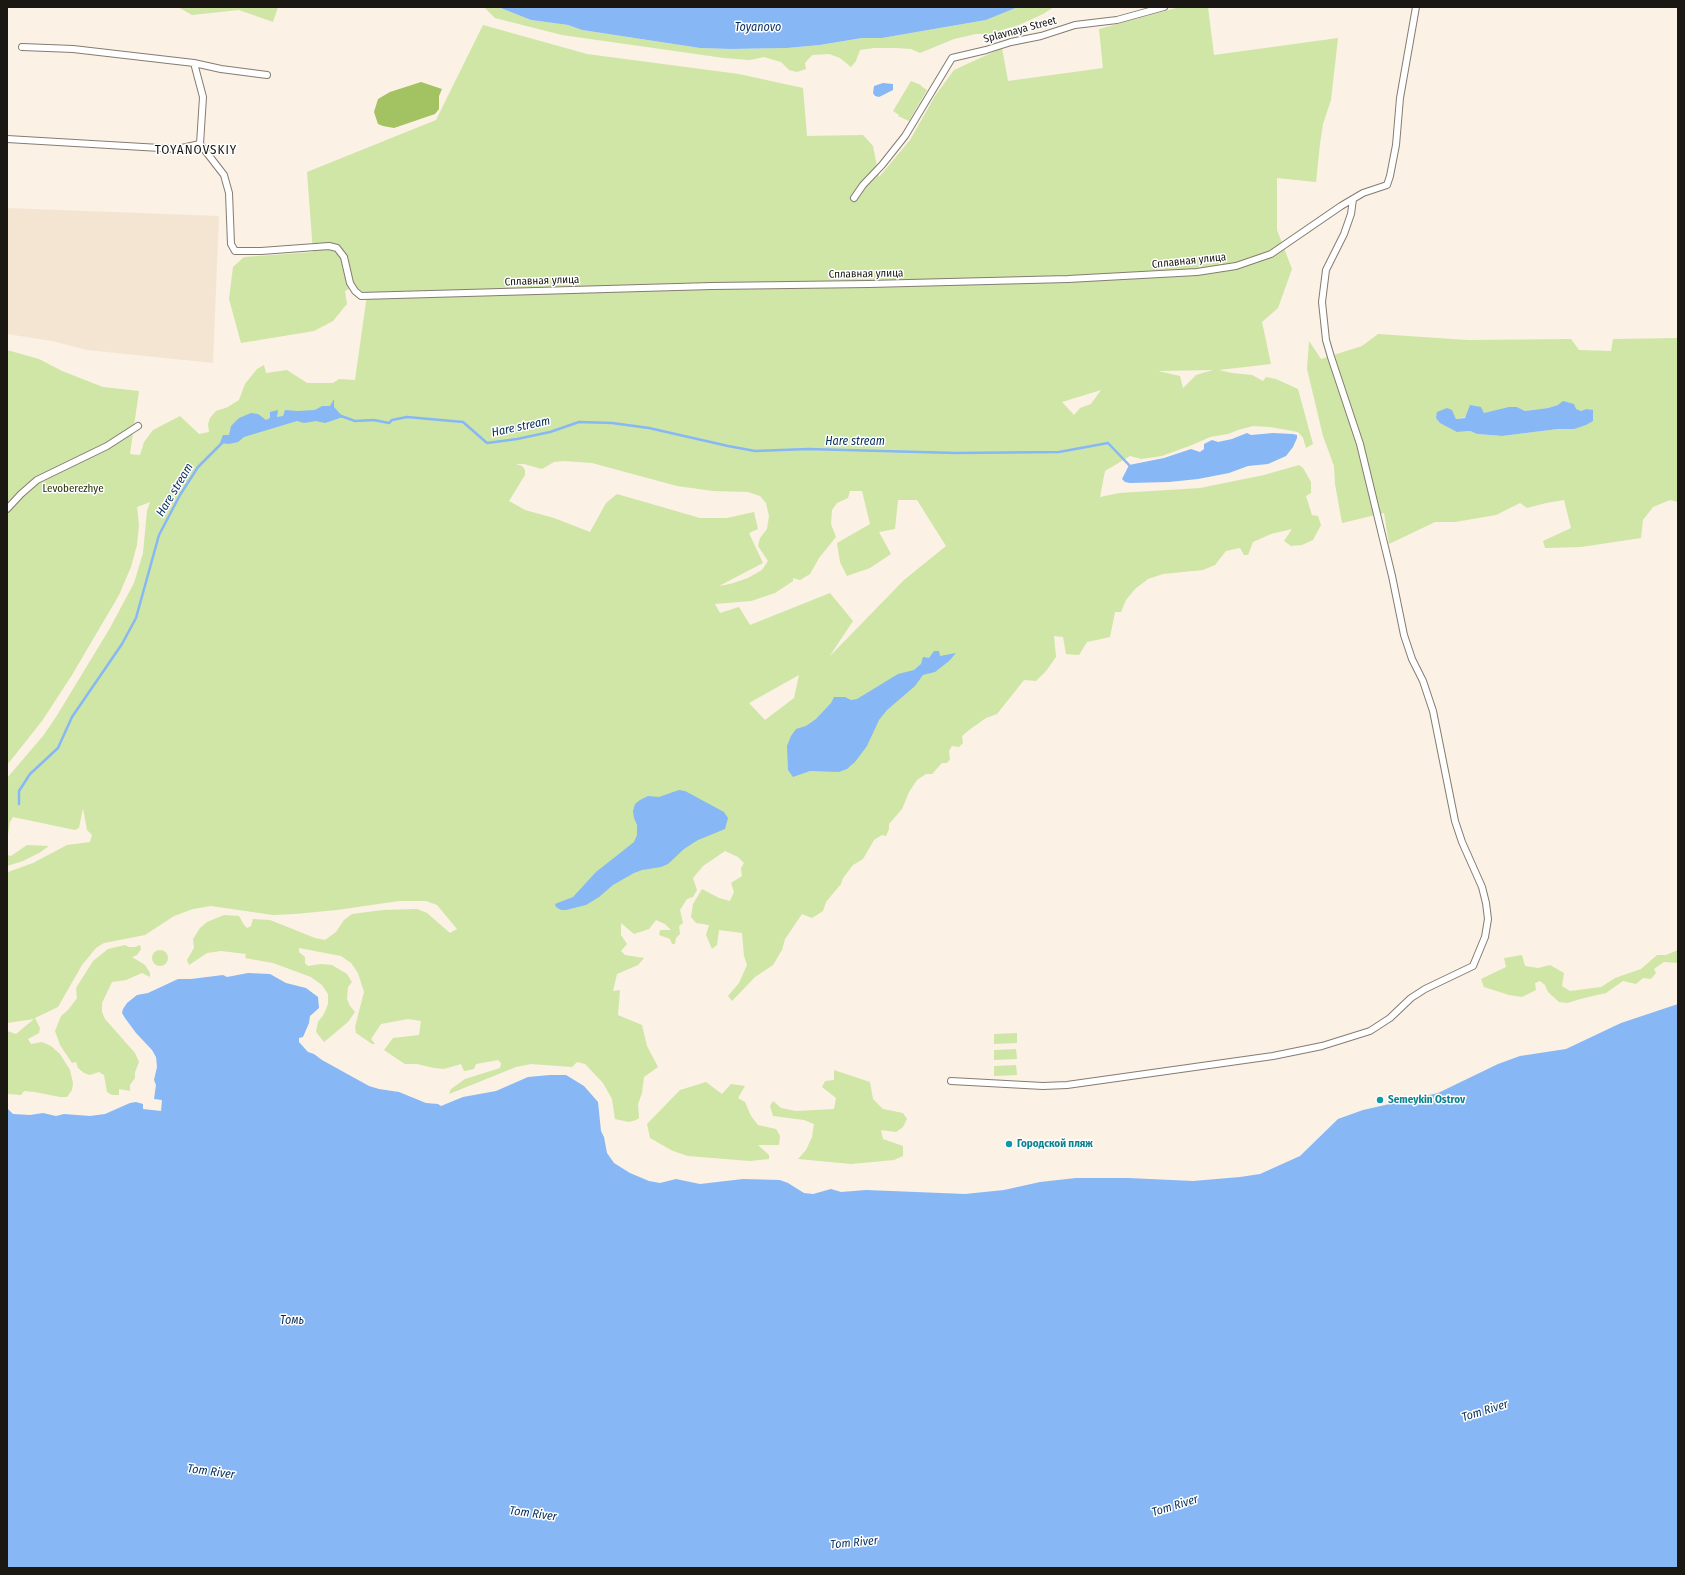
<!DOCTYPE html>
<meta charset="utf-8">
<style>
body{margin:0}
#map{position:relative;width:1685px;height:1575px;overflow:hidden;background:#fbf1e5;font-family:"Fira Sans Condensed",sans-serif}
canvas{display:block}
.frame{position:absolute;inset:0;border:8px solid #1b1814;pointer-events:none}
</style>
<div id="map">
<canvas width="1685" height="1575"></canvas>
<div class="frame"></div>
</div>
<script>
const c = document.querySelector('canvas').getContext('2d');
c.lineJoin = 'round';
function fillPath(path, color) {
  c.fillStyle = color;
  c.fill(path, 'evenodd');
}
function toPath(rows) {
  const path = new Path2D();
  for (const r of rows) {
    if (r.length === 3) {
      path.moveTo(r[0] + r[2], r[1]);
      path.arc(r[0], r[1], r[2], 0, 2 * Math.PI);
      continue;
    }
    path.moveTo(r[0], r[1]);
    for (let i = 2; i < r.length; i += 2) path.lineTo(r[i], r[i + 1]);
  }
  return path;
}
function trace(path, color, width, dash) {
  c.strokeStyle = color;
  c.lineWidth = width;
  c.lineCap = dash ? 'butt' : 'round';
  c.setLineDash(dash || []);
  c.stroke(path);
}
function label(font, color, halo, rows, align = 'center') {
  c.font = font + ' "Fira Sans Condensed",sans-serif';
  c.lineWidth = 3;
  c.setLineDash([]);
  c.textBaseline = 'middle';
  c.strokeStyle = halo;
  c.fillStyle = color;
  for (const [text, x, y, turn = 0] of rows) {
    c.save();
    c.translate(x, y);
    c.rotate((+turn || 0) * Math.PI / 180);
    c.textAlign = isNaN(turn) ? turn : align;
    if (halo) c.strokeText(text, 0, 0);
    c.fillText(text, 0, 0);
    c.restore();
  }
}
const built = toPath([
 [7,208,219,216,213,363,87,350,52,341,7,334]
]);
const green = toPath([
 [178,7,278,7,273,22,239,10,192,15],
 [483,7,498,7,531,20,568,25,582,30,700,48,730,49,787,48,820,45,862,38,882,38,986,20,1018,7,1054,7,1043,14,1019,25,988,34,976,34,954,39,920,53,911,49,896,48,874,48,860,50,856,61,851,67,840,58,829,54,812,55,805,63,806,69,797,72,789,70,781,62,764,57,750,60,724,58,562,35,495,18,486,9],
 [1180,7,1208,7,1214,55,1338,38,1331,100,1323,124,1320,144,1316,182,1277,178,1277,230,1292,269,1278,308,1262,322,1271,364,1219,370,1232,373,1252,375,1263,381,1266,377,1276,379,1298,389,1313,444,1306,448,1303,438,1298,432,1270,427,1253,426,1238,430,1228,434,1210,437,1192,445,1162,456,1141,459,1130,456,1105,471,1100,497,1119,493,1200,488,1264,475,1299,465,1303,468,1311,482,1311,493,1306,496,1312,515,1318,516,1321,525,1313,540,1302,545,1291,546,1284,541,1292,529,1271,534,1253,542,1248,555,1244,555,1240,548,1226,551,1215,565,1203,570,1163,574,1148,579,1135,589,1126,600,1121,612,1115,612,1110,637,1087,642,1079,655,1066,654,1063,637,1054,636,1056,657,1046,671,1036,681,1024,680,997,714,986,718,969,730,962,736,963,743,959,747,952,746,949,751,950,759,947,763,942,763,932,774,926,774,917,780,909,792,902,809,889,824,889,829,886,836,882,835,874,840,863,859,853,865,843,878,841,884,826,902,823,911,812,918,802,914,785,939,782,950,773,965,755,977,732,1001,728,996,739,983,747,965,744,956,742,933,719,930,717,945,712,949,706,935,709,925,696,923,691,917,693,904,702,889,719,898,730,901,734,892,731,883,742,876,741,868,744,863,738,857,725,851,703,866,693,878,697,890,693,897,687,899,680,910,683,923,679,926,680,934,676,938,675,944,672,944,670,939,659,935,660,930,671,930,665,924,656,920,649,929,634,934,621,923,621,935,627,944,621,951,625,955,644,958,638,965,617,974,613,991,620,990,618,1015,642,1025,647,1046,658,1067,644,1077,642,1093,638,1104,639,1118,636,1120,629,1122,615,1119,612,1099,603,1083,585,1064,577,1062,572,1067,531,1064,516,1067,449,1094,451,1089,465,1079,500,1068,501,1063,498,1060,476,1064,474,1069,464,1071,461,1064,444,1069,434,1068,417,1064,405,1064,384,1050,393,1038,419,1035,421,1021,408,1019,381,1024,371,1039,375,1044,372,1044,356,1033,355,1027,364,992,358,973,351,963,341,956,299,948,299,952,305,957,305,963,308,966,321,964,332,965,347,974,352,982,348,987,347,999,350,1006,355,1012,348,1022,324,1042,316,1032,318,1022,324,1014,328,1004,328,994,322,985,311,977,273,963,245,958,246,954,221,951,207,953,189,965,187,960,194,948,193,939,200,928,207,922,224,915,239,916,244,925,247,928,251,926,253,919,270,920,315,938,325,940,336,932,344,920,352,914,383,910,417,909,427,913,450,933,457,929,437,905,426,901,399,901,337,910,295,914,273,915,211,906,193,909,174,916,145,935,104,943,96,948,82,965,58,1007,35,1018,40,1028,39,1033,28,1039,31,1044,42,1042,51,1046,60,1054,70,1070,73,1083,72,1090,67,1097,60,1097,35,1092,24,1091,21,1095,7,1094,7,1031,16,1034,34,1019,7,1023,7,855,11,856,27,845,49,846,39,853,23,861,7,866,8,872,33,863,67,845,90,842,92,835,87,830,83,808,79,828,75,830,13,817,10,822,7,841,7,778,43,736,56,717,110,628,134,583,143,553,147,511,150,502,137,507,139,525,137,545,131,567,119,595,72,675,42,721,7,765,7,350,39,359,62,371,103,387,139,391,130,454,140,455,144,442,153,430,180,416,199,434,209,432,208,424,210,418,216,411,228,407,239,400,245,384,257,369,264,365,266,373,287,370,307,383,333,383,339,379,355,380,367,295,355,286,345,291,347,304,333,321,314,331,241,343,229,299,233,267,244,257,313,252,307,172,436,120,483,25,587,54,739,74,803,88,807,136,863,135,873,146,879,177,910,140,935,96,954,70,1002,48,1008,81,1103,68,1099,29],
 [1213,370,1196,375,1183,388,1180,376,1158,371],
 [1101,390,1091,404,1080,408,1074,415,1062,402],
 [564,461,592,463,677,486,713,491,748,492,760,496,766,503,769,516,767,529,760,538,758,546,768,561,762,570,748,578,730,584,719,586,763,563,749,533,758,529,754,512,727,518,700,518,617,494,606,503,590,532,554,518,525,510,509,501,525,475,525,470,522,466,516,464,524,464,542,469,554,462],
 [850,491,862,491,870,524,837,543,840,562,847,576,870,568,891,554,879,532,895,529,898,500,917,500,946,546,904,580,829,657,853,621,830,593,750,625,739,607,720,613,715,604,751,601,775,593,793,581,793,578,800,580,810,574,819,558,836,537,831,524,832,510,837,503,848,498],
 [799,675,794,698,765,720,749,703],
 [911,81,921,85,921,86,927,90,909,121,898,116,899,115,893,111],
 [1378,334,1468,340,1571,339,1579,350,1611,351,1613,339,1678,338,1678,502,1670,500,1653,507,1643,520,1641,538,1581,547,1545,548,1543,541,1571,528,1564,500,1546,503,1527,508,1520,503,1496,515,1455,522,1435,522,1389,544,1384,513,1342,523,1335,484,1334,466,1323,436,1307,369,1309,341,1321,359,1362,346],
 [1558,405,1581,411,1586,409,1593,411,1574,429,1558,429,1502,436,1477,434,1470,431,1457,432,1452,410,1456,419,1517,407,1525,411,1548,408],
 [125,945,129,947,135,947,140,945,141,949,137,955,132,957,145,965,150,973,150,977,142,973,126,980,112,982,102,1003,102,1012,105,1019,135,1053,139,1062,135,1072,135,1078,130,1085,130,1091,119,1089,119,1095,112,1095,107,1092,104,1075,99,1072,90,1075,84,1073,78,1068,76,1062,72,1063,60,1045,55,1031,61,1016,68,1010,77,998,76,988,93,961,108,949],
 [1678,950,1678,963,1664,962,1654,969,1656,973,1651,979,1643,978,1636,984,1623,981,1606,993,1584,998,1567,1003,1559,1002,1548,992,1545,985,1540,981,1535,983,1536,990,1522,997,1509,995,1484,987,1481,979,1506,967,1504,958,1522,955,1525,966,1538,968,1550,965,1564,973,1562,986,1570,991,1601,987,1615,978,1641,969,1657,955,1666,955],
 [160,958,8],
 [1017,1033,1017,1043,994,1044,994,1034],
 [1016,1049,1017,1059,994,1060,994,1050],
 [1016,1065,1017,1075,994,1076,994,1066],
 [834,1070,870,1082,873,1099,883,1109,903,1113,907,1119,903,1127,896,1132,881,1130,883,1139,903,1146,903,1156,894,1160,851,1164,798,1159,806,1150,812,1137,814,1124,804,1120,773,1116,770,1106,773,1101,781,1108,796,1111,834,1109,836,1098,822,1087,825,1081,834,1080],
 [706,1082,722,1094,731,1084,745,1086,738,1098,745,1102,751,1116,758,1125,776,1129,780,1136,779,1145,758,1145,769,1155,769,1159,750,1161,688,1156,673,1151,650,1138,647,1124,680,1090]
]);
const forest = toPath([
 [421,82,442,89,439,96,439,109,435,114,394,128,383,126,378,124,374,112,378,99,390,92]
]);
const water = toPath([
 [498,7,1018,7,986,20,882,38,862,38,820,45,787,48,730,49,700,48,582,30,568,25,531,20],
 [883,83,893,84,893,90,879,97,875,96,873,93,874,86],
 [334,399,334,407,343,417,325,423,316,421,304,423,297,421,244,437,238,442,229,444,220,443,223,435,229,435,231,426,239,418,251,413,258,414,266,420,270,418,270,412,278,410,277,417,283,416,285,410,298,411,315,410,322,406,330,406],
 [1563,401,1574,404,1576,409,1581,411,1586,409,1593,410,1593,421,1586,425,1574,429,1558,429,1502,436,1477,434,1470,431,1457,432,1440,423,1436,418,1437,412,1447,408,1452,410,1456,419,1465,418,1470,405,1481,407,1484,413,1509,407,1517,407,1525,411,1548,408,1558,405],
 [1247,433,1251,435,1273,433,1293,434,1297,435,1297,438,1293,447,1286,456,1268,464,1248,466,1229,473,1198,479,1169,482,1130,483,1125,482,1122,479,1129,465,1164,458,1191,449,1200,452,1204,449,1204,444,1212,440,1218,442,1232,439],
 [934,651,939,651,940,656,956,653,949,661,935,672,923,675,915,686,887,710,879,720,867,746,855,762,847,769,839,772,810,771,793,777,788,770,787,746,791,736,796,729,806,726,816,719,831,703,834,697,845,697,851,700,857,699,898,674,914,670,921,664,923,657,929,658],
 [679,790,685,791,724,812,728,818,725,829,698,840,684,849,668,864,661,867,642,870,634,873,613,885,599,897,586,905,566,910,561,910,556,907,555,904,573,897,596,872,634,842,637,835,637,825,634,818,633,811,635,804,640,800,648,796,659,797],
 [248,973,270,974,286,983,306,988,318,997,319,1008,310,1016,309,1023,303,1037,299,1038,299,1042,308,1052,314,1054,322,1060,369,1086,379,1089,399,1092,426,1103,438,1104,441,1106,463,1097,496,1091,528,1077,550,1075,566,1075,584,1086,598,1102,601,1131,604,1137,607,1153,614,1163,630,1173,649,1181,660,1183,676,1179,700,1184,743,1179,780,1180,788,1183,804,1193,813,1194,831,1189,841,1192,866,1190,965,1194,1004,1190,1040,1182,1076,1178,1128,1178,1193,1181,1240,1177,1260,1174,1300,1156,1338,1119,1363,1110,1438,1093,1498,1064,1520,1056,1566,1049,1621,1023,1678,1004,1678,1568,7,1568,7,1108,13,1114,30,1115,43,1113,56,1116,64,1114,90,1116,105,1114,130,1103,136,1102,143,1104,143,1109,161,1111,162,1100,154,1099,156,1085,154,1080,157,1067,156,1057,152,1050,136,1033,125,1018,122,1013,123,1009,127,1003,137,995,148,993,178,979,191,979,223,975,227,977]
]);
const stream = toPath([
 [341,416,355,421,374,420,389,423,392,420,407,417,463,422,487,443,517,439,550,432,579,422,612,423,649,428,728,446,755,451,808,449,956,453,1059,452,1108,443,1129,465],
 [19,804,19,791,30,774,58,748,72,717,122,644,136,618,159,535,180,495,198,467,223,442]
]);
const street = toPath([
 [22,47,73,49,194,63,203,97,200,144,224,175,229,193,231,244,235,251,261,251,329,246,337,248,344,257,350,283,355,291,361,296,712,286,869,284,1068,279,1197,272,1236,266,1271,254,1341,206,1363,193,1387,185,1390,176,1396,145,1400,98,1416,7],
 [194,63,221,69,267,75],
 [7,139,177,149,200,144],
 [854,198,863,185,882,165,905,136,952,58,986,50,1011,42,1041,36,1075,25,1117,20,1164,7],
 [7,509,21,494,37,480,107,446,138,426],
 [951,1081,1043,1086,1067,1085,1273,1056,1322,1046,1370,1031,1390,1018,1411,998,1425,989,1473,966,1485,937,1488,919,1486,903,1482,887,1462,842,1455,821,1433,711,1423,681,1412,659,1404,635,1392,576,1360,444,1331,357,1326,340,1322,302,1326,270,1344,234,1351,214,1353,199]
]);
const markers = [
 [1380,1100,4,"#0f9aa8"],
 [1009,1144,4,"#0f9aa8"]
];
const streetNames = [
 ["Splavnaya Street",1020,30,-15],
 ["Сплавная улица",1189,261,-6],
 ["Сплавная улица",866,274,-1],
 ["Сплавная улица",542,281,-2]
];
const parkNames = [
 ["Levoberezhye",73,489]
];
const cultureNames = [
 ["Semeykin Ostrov",1388,1100],
 ["Городской пляж",1017,1144]
];
const waterNames = [
 ["Toyanovo",758,28],
 ["Hare stream",521,427,-12],
 ["Hare stream",855,442],
 ["Hare stream",175,490,-59],
 ["Томь",292,1321],
 ["Tom River",1485,1411,-17],
 ["Tom River",211,1472,8],
 ["Tom River",1175,1506,-17],
 ["Tom River",533,1514,8],
 ["Tom River",854,1543,-5]
];
const quarterNames = [
 ["TOYANOVSKIY",196,150]
];
fillPath(built, '#f4e5d3');
fillPath(green, '#cfe6a6');
fillPath(forest, '#a3c262');
fillPath(water, '#87b7f5');
trace(stream, '#87b7f5', 2.5);
trace(street, '#857c71', 8);
trace(street, '#fff', 6);
for (const [x, y, r, color] of markers) {
  const dot = new Path2D();
  dot.arc(x, y, r, 0, 2 * Math.PI);
  c.fillStyle = color;
  c.fill(dot);
  trace(dot, '#fff', 1.5);
}
label('11px', '#1b1814', '#fff', streetNames);
label('11px', '#253108', '#fff', parkNames);
label('bold 11px', '#0d838f', '#fff', cultureNames, 'left');
label('italic 12px', '#062f5e', '#fff', waterNames);
c.letterSpacing = '1px';
label('13px', '#1b1814', '#fff', quarterNames);
c.letterSpacing = '0px';
</script>
